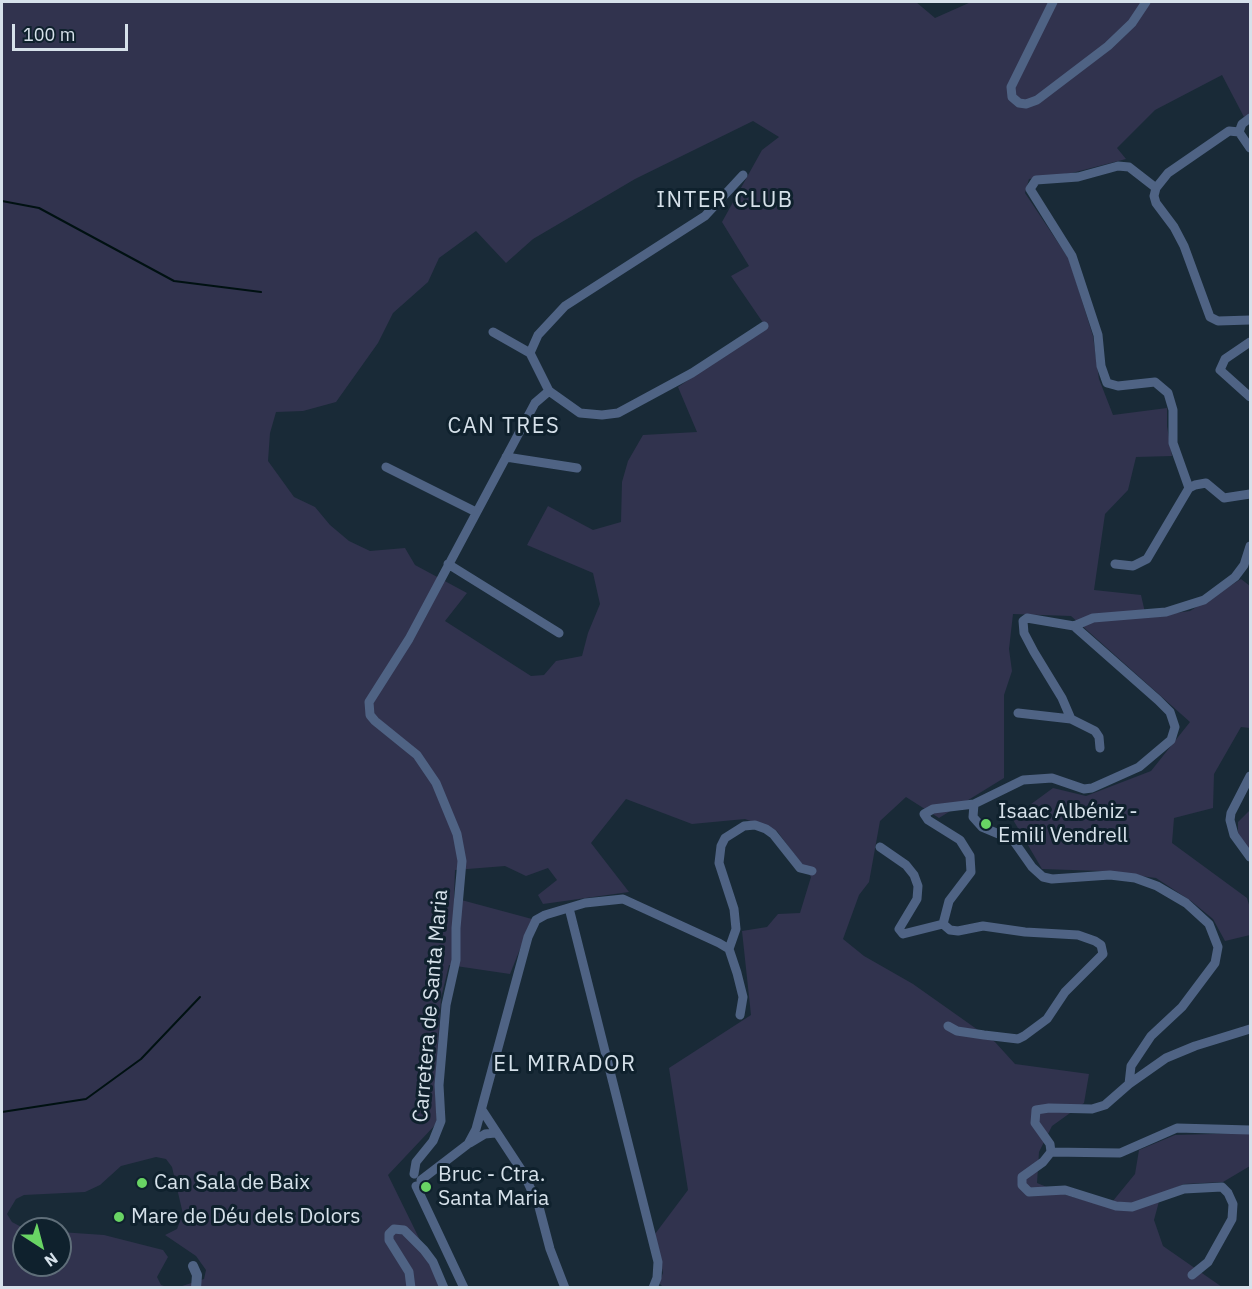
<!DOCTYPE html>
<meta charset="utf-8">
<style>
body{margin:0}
#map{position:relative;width:1252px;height:1289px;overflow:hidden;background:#192a37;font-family:"IBM Plex Sans",sans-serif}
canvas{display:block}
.frame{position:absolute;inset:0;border:3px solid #d6e1ea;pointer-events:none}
.north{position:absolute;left:12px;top:1217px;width:60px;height:60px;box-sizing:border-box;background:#0f212d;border:2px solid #5f6e79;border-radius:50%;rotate:144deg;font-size:16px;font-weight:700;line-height:24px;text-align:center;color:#d6e1ea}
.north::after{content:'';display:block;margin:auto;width:21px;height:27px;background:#69d464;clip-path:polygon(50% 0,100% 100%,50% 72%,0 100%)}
.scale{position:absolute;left:12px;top:24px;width:116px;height:27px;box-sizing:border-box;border:3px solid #d6e1ea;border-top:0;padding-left:8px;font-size:18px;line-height:21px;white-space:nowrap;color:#d6e1ea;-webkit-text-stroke:4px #0f212d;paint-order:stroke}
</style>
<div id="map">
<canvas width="1252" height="1289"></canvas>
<div class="frame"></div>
<div class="north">N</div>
<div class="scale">100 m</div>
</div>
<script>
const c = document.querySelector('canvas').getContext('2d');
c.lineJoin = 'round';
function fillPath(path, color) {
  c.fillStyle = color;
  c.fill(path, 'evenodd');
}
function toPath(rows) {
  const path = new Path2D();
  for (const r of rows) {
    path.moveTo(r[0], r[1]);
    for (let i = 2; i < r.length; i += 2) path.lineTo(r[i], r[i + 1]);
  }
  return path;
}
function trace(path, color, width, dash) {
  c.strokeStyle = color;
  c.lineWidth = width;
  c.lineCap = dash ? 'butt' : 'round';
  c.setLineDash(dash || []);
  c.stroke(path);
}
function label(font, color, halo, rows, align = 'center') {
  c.font = font + ' "IBM Plex Sans",sans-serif';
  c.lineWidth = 6;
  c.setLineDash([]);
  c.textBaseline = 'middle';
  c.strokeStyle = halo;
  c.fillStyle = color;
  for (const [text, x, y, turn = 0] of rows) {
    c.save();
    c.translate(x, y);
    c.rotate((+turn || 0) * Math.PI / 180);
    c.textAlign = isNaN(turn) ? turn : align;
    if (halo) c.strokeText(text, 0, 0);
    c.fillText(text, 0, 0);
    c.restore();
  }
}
const green = toPath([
 [2,2,916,2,935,18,971,2,1250,2,1250,114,1244,117,1222,75,1155,110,1117,148,1126,159,1072,173,1029,179,1025,193,1069,259,1093,336,1099,379,1113,415,1167,408,1167,426,1172,456,1136,457,1128,490,1105,514,1094,590,1141,595,1146,617,1190,611,1241,579,1250,586,1250,728,1241,727,1214,774,1213,808,1174,818,1172,843,1247,898,1250,908,1250,935,1225,941,1213,919,1191,901,1156,878,1101,871,1042,869,1012,818,1053,788,1086,796,1151,771,1190,722,1071,616,1013,614,1009,649,1012,671,1004,695,1004,778,939,818,906,797,880,821,869,882,859,895,843,939,864,956,913,984,995,1042,1015,1064,1089,1074,1084,1103,1052,1126,1039,1152,1037,1183,1066,1195,1108,1207,1135,1174,1139,1150,1175,1135,1250,1133,1250,1166,1223,1182,1184,1184,1161,1194,1154,1220,1163,1246,1222,1287,663,1287,659,1283,663,1273,655,1234,688,1190,669,1068,751,1015,742,931,767,927,778,914,800,913,811,877,777,831,745,819,692,824,626,799,591,843,629,892,543,904,538,895,557,880,548,868,526,876,505,866,455,870,454,898,532,919,510,974,449,965,441,998,435,1087,437,1123,388,1175,443,1287,179,1287,204,1279,206,1270,196,1256,165,1235,177,1229,183,1214,172,1167,166,1159,156,1157,121,1166,100,1185,85,1192,24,1195,16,1199,7,1214,12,1222,25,1229,24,1265,60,1265,60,1232,104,1235,163,1250,168,1257,157,1277,161,1285,167,1287,2,1288],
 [753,121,779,137,762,150,722,222,749,266,731,276,766,327,678,387,697,432,643,435,628,461,622,482,621,522,593,530,548,506,527,545,593,573,600,604,588,633,582,656,556,661,544,675,531,676,445,621,467,593,415,565,405,548,370,551,349,541,330,525,315,507,294,497,268,461,270,433,276,412,303,411,336,402,378,343,393,313,428,282,439,258,476,231,506,263,533,239,635,179],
 [1250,810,1250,852,1238,836,1238,822]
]);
const stream = toPath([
 [2,201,39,208,174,281,261,292],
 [2,1112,86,1099,141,1059,200,997]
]);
const minor = toPath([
 [1053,2,1011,87,1012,97,1019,103,1026,104,1037,100,1108,46,1132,23,1146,2],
 [1239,132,1242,124,1250,118],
 [1250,148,1239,132,1229,131,1168,173,1156,188,1154,196,1156,203,1174,227,1184,246,1210,317,1218,321,1250,320],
 [743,175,705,216,565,306,538,335,530,353,549,391,580,413,602,415,618,413,692,373,764,326],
 [1156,188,1129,167,1118,166,1078,177,1036,180,1030,189,1072,256,1098,335,1101,366,1107,383,1118,386,1155,382,1168,393,1173,410,1173,443,1189,488],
 [493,332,530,353],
 [1250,342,1225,359,1220,370,1250,397],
 [506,457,577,468],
 [386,467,476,512],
 [448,564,559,633],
 [1115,564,1133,566,1147,559,1189,488,1195,485,1206,483,1224,498,1250,494],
 [1074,626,1093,618,1166,612,1204,600,1235,577,1244,565,1250,546],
 [1018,713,1071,719],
 [1250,776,1231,813,1230,820,1234,835,1250,857],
 [974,804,973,817,982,827,1013,840,1032,867,1043,877,1052,879,1110,875,1135,878,1157,886,1186,903,1209,924,1218,947,1215,963,1182,1007,1151,1036,1131,1066,1129,1084],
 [880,847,906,865,914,875,918,886,917,899,899,929,903,934,943,924],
 [569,908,658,1262,657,1278,653,1288],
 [729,949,736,929,734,909,719,863,721,846,725,838,744,826,755,825,766,829,773,834,800,868,812,871],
 [948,1026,957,1031,984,1035,1018,1039,1024,1036,1047,1019,1065,992,1103,954,1101,945,1095,941,1078,935,1025,932,983,926,958,931,950,930,943,924,949,901,971,872,970,856,960,840,928,820,924,814,933,809,974,804,1023,780,1052,778,1084,789,1092,788,1139,767,1171,740,1175,727,1170,712,1158,700,1074,626,1027,618,1023,621,1024,633,1034,652,1062,698,1071,719,1095,731,1099,737,1100,748],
 [482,1110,524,1174,539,1207,550,1249,565,1288],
 [470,1143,485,1134,495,1133],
 [1051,1152,1043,1162,1022,1177,1022,1185,1029,1192,1065,1190,1116,1206,1132,1207,1184,1189,1222,1187,1228,1193,1233,1204,1232,1219,1208,1262,1192,1275],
 [1051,1152,1050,1144,1035,1123,1036,1110,1049,1108,1092,1109,1105,1105,1129,1084,1166,1058,1195,1046,1250,1029],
 [1051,1152,1120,1153,1177,1128,1250,1130],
 [414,1174,416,1162,433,1141,441,1121,439,1085,446,1005,456,960,456,928,462,861,457,834,436,783,417,755,375,721,370,715,369,702,409,639,535,403,549,391],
 [421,1180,468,1144,476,1129,528,937,536,920,545,915,585,903,623,899,719,943,729,949,737,973,743,997,740,1015],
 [416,1186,464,1288],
 [411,1288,409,1272,389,1240,389,1234,394,1229,404,1230,424,1250,433,1262,444,1288]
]);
const tertiary = toPath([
 [193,1266,197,1275,196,1288]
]);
const markers = [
 [986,824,6,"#69d464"],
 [142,1183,6,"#69d464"],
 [426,1187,6,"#69d464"],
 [119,1217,6,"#69d464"]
];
const poiNames = [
 ["Isaac Albéniz -",998,812],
 ["Emili Vendrell",998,836],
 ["Bruc - Ctra.",438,1175],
 ["Santa Maria",438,1199],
 ["Can Sala de Baix",154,1183],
 ["Mare de Déu dels Dolors",131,1217]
];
const streetNames = [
 ["Carretera de Santa Maria",431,1006,-85]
];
const neighbourhoodNames = [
 ["INTER CLUB",725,201],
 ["CAN TRES",504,427],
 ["EL MIRADOR",565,1065]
];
fillPath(green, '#31334e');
trace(stream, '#001112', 2);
trace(minor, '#4f6384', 9);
trace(tertiary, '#4f6384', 10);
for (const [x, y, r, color] of markers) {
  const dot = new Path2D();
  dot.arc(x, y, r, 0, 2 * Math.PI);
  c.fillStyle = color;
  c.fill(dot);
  trace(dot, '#0f212d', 2);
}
label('21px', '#d6e1ea', '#0f212d', poiNames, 'left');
label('21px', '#d6e1ea', '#0f212d', streetNames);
c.letterSpacing = '1.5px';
label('22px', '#d6e1ea', '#0f212d', neighbourhoodNames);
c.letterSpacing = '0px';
</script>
